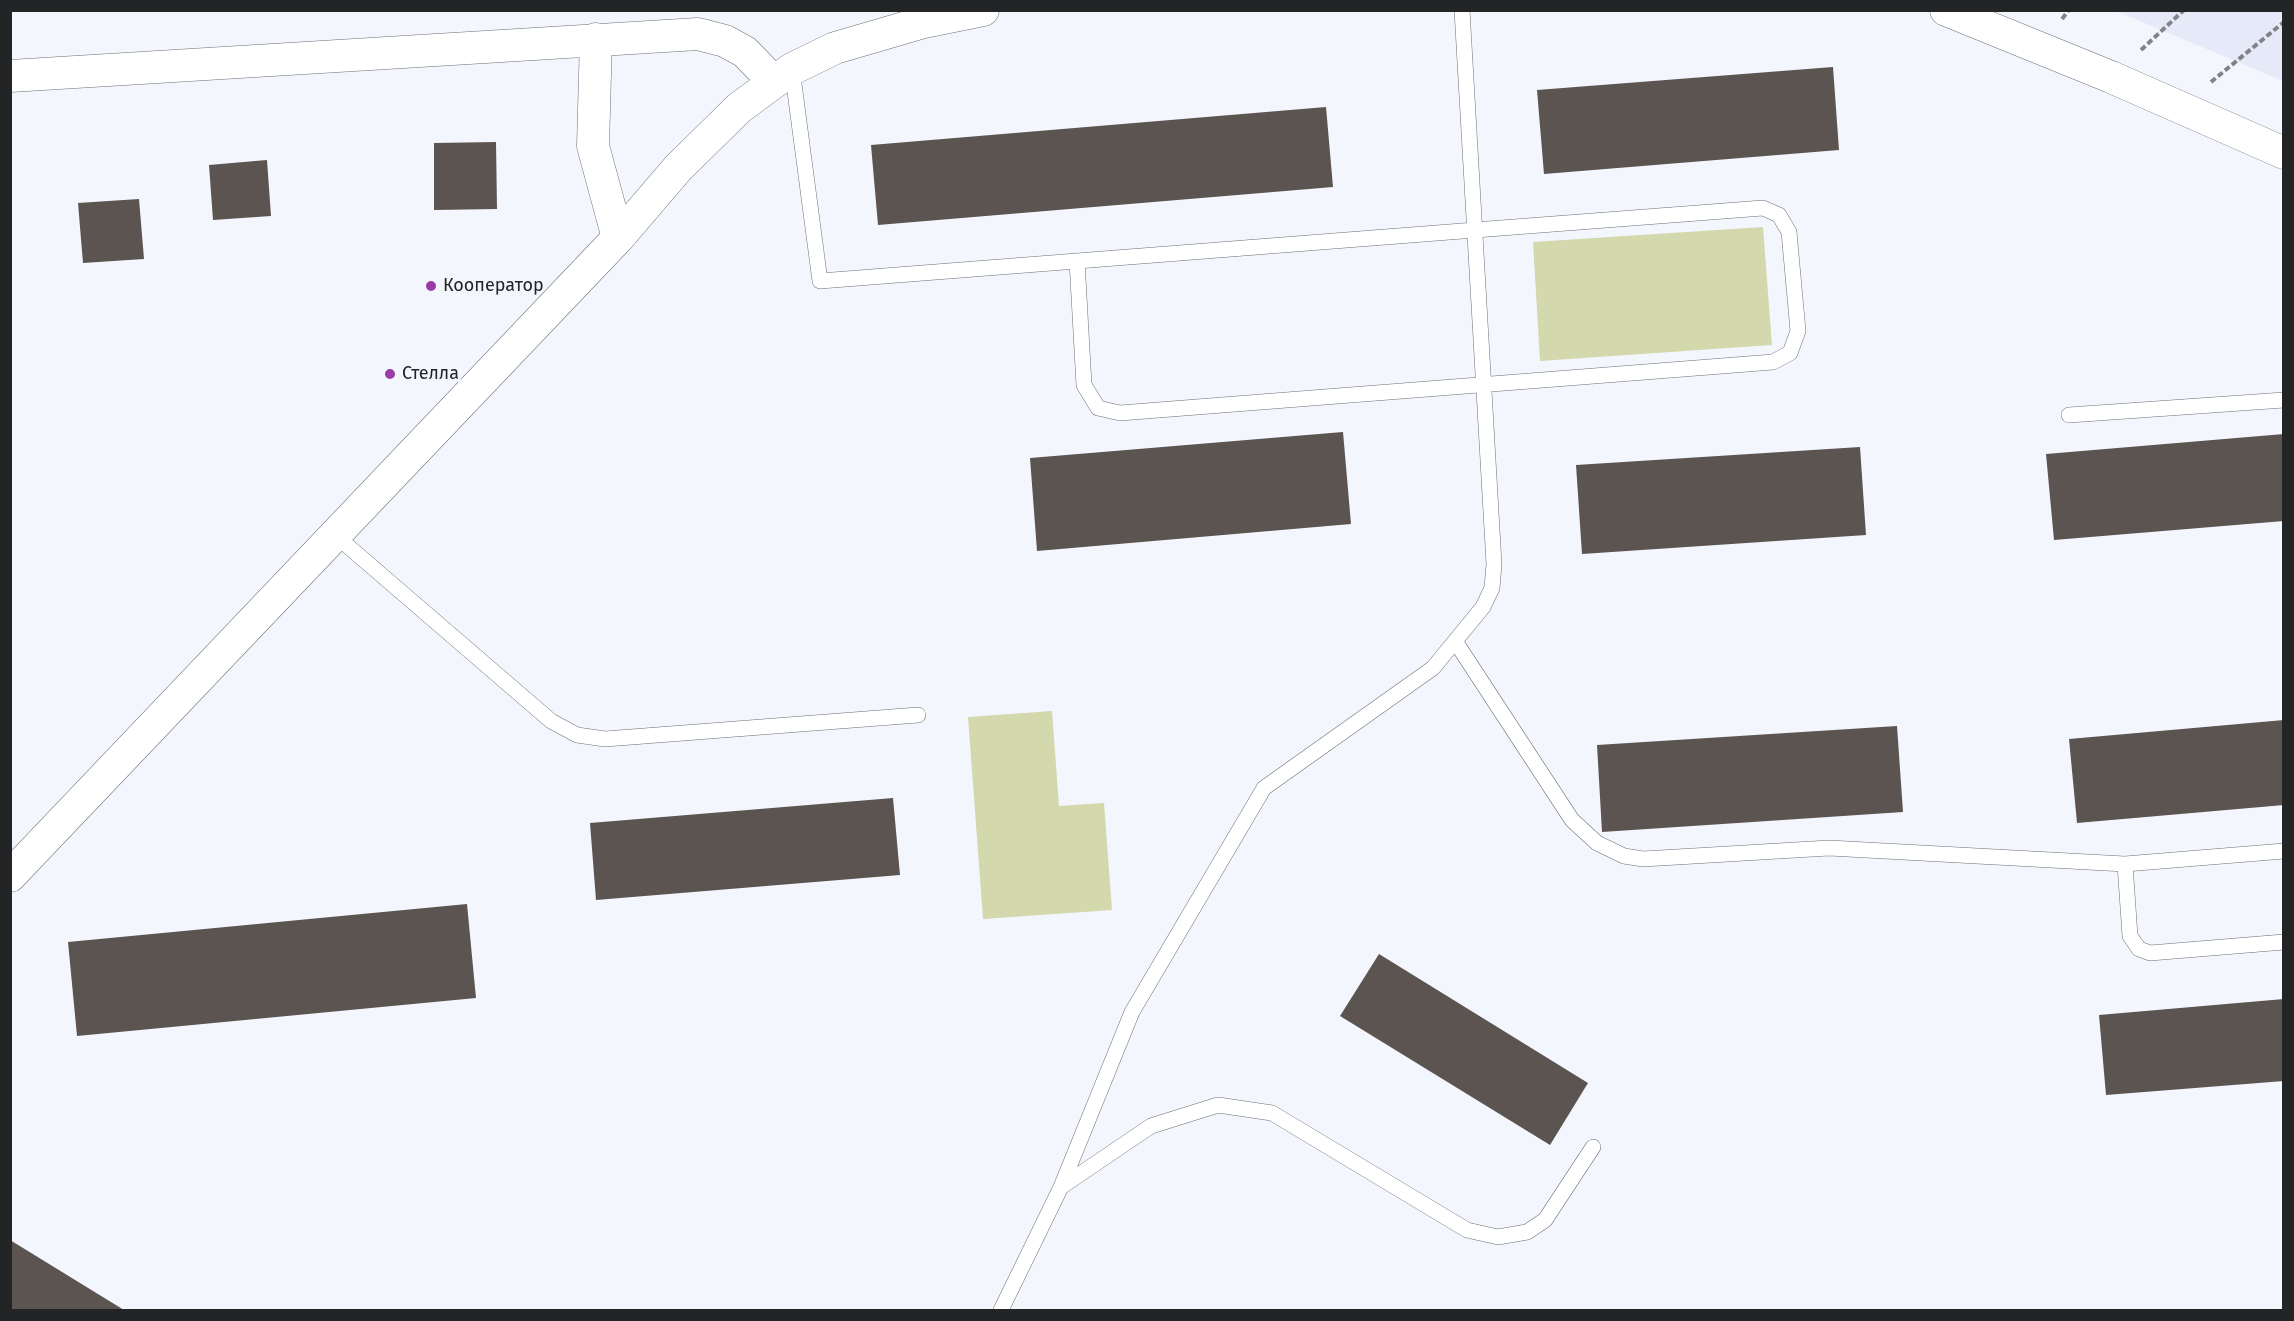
<!DOCTYPE html>
<meta charset="utf-8">
<style>
body{margin:0}
#map{position:relative;width:2294px;height:1321px;overflow:hidden;background:#f4f6fd;font-family:"Fira Sans",sans-serif}
canvas{display:block}
.frame{position:absolute;inset:0;border:12px solid #232426;pointer-events:none}
</style>
<div id="map">
<canvas width="2294" height="1321"></canvas>
<div class="frame"></div>
</div>
<script>
const c = document.querySelector('canvas').getContext('2d');
c.lineJoin = 'round';
function fillPath(path, color) {
  c.fillStyle = color;
  c.fill(path, 'evenodd');
}
function toPath(rows) {
  const path = new Path2D();
  for (const r of rows) {
    path.moveTo(r[0], r[1]);
    for (let i = 2; i < r.length; i += 2) path.lineTo(r[i], r[i + 1]);
  }
  return path;
}
function trace(path, color, width, dash) {
  c.strokeStyle = color;
  c.lineWidth = width;
  c.lineCap = dash ? 'butt' : 'round';
  c.setLineDash(dash || []);
  c.stroke(path);
}
function label(font, color, halo, rows, align = 'center') {
  c.font = font + ' "Fira Sans",sans-serif';
  c.lineWidth = 6;
  c.setLineDash([]);
  c.textBaseline = 'middle';
  c.strokeStyle = halo;
  c.fillStyle = color;
  for (const [text, x, y, turn = 0] of rows) {
    c.save();
    c.translate(x, y);
    c.rotate((+turn || 0) * Math.PI / 180);
    c.textAlign = isNaN(turn) ? turn : align;
    if (halo) c.strokeText(text, 0, 0);
    c.fillText(text, 0, 0);
    c.restore();
  }
}
const built = toPath([
 [2116,11,2283,11,2283,81]
]);
const green = toPath([
 [1763,227,1772,345,1540,361,1533,242],
 [1052,711,1059,806,1104,803,1112,910,983,919,968,717]
]);
const building = toPath([
 [1833,67,1839,150,1544,174,1537,90],
 [1326,107,1333,187,878,225,871,145],
 [496,142,497,209,434,210,434,143],
 [267,160,271,216,213,220,209,165],
 [139,199,144,259,83,263,78,203],
 [1343,432,1351,524,1037,551,1030,458],
 [2284,434,2284,521,2054,540,2046,454],
 [1860,447,1866,535,1582,554,1576,465],
 [2284,720,2284,805,2077,823,2069,739],
 [1897,726,1903,812,1602,832,1597,745],
 [893,798,900,875,596,900,590,823],
 [467,904,476,998,77,1036,68,942],
 [1379,954,1588,1083,1550,1145,1340,1016],
 [2284,999,2284,1081,2106,1095,2099,1015],
 [10,1240,124,1310,10,1310]
]);
const path = toPath([
 [2062,19,2069,10],
 [2141,50,2184,10],
 [2211,82,2284,22]
]);
const lane = toPath([
 [792,69,820,281,1077,261,1475,230,1763,208,1779,215,1789,232,1798,331,1790,353,1773,362,1120,413,1098,408,1084,385,1077,261],
 [2069,415,2284,400],
 [335,535,551,721,577,735,605,739,918,715],
 [1455,641,1572,820,1597,843,1624,856,1643,859,1829,848,2125,864],
 [2284,851,2125,864,2130,936,2139,949,2150,953,2284,942],
 [1061,1187,1151,1126,1218,1105,1272,1113,1467,1230,1498,1237,1527,1232,1545,1220,1593,1147],
 [1001,1310,1061,1187,1132,1012,1264,788,1433,668,1483,607,1492,588,1494,564,1462,10]
]);
const street = toPath([
 [1946,10,2111,77,2284,153],
 [596,39,593,146,618,238],
 [10,76,698,34,725,41,745,52,774,82],
 [10,876,618,238,678,168,739,108,792,69,835,48,924,22,983,10]
]);
const markers = [
 [431,286,6,"#9a3ca6"],
 [390,374,6,"#9a3ca6"]
];
const poiNames = [
 ["Кооператор",443,286],
 ["Стелла",402,374]
];
fillPath(built, '#e6e9f8');
fillPath(green, '#d3d8ad');
fillPath(building, '#5b5451');
trace(lane, '#6d6f76', 16);
trace(street, '#6d6f76', 33);
trace(path, '#818387', 4, [6, 3]);
trace(lane, '#fff', 15);
trace(street, '#fff', 32);
for (const [x, y, r, color] of markers) {
  const dot = new Path2D();
  dot.arc(x, y, r, 0, 2 * Math.PI);
  c.fillStyle = color;
  c.fill(dot);
  trace(dot, '#f4f6fd', 2);
}
label('18px', '#232426', '#f4f6fd', poiNames, 'left');
</script>
